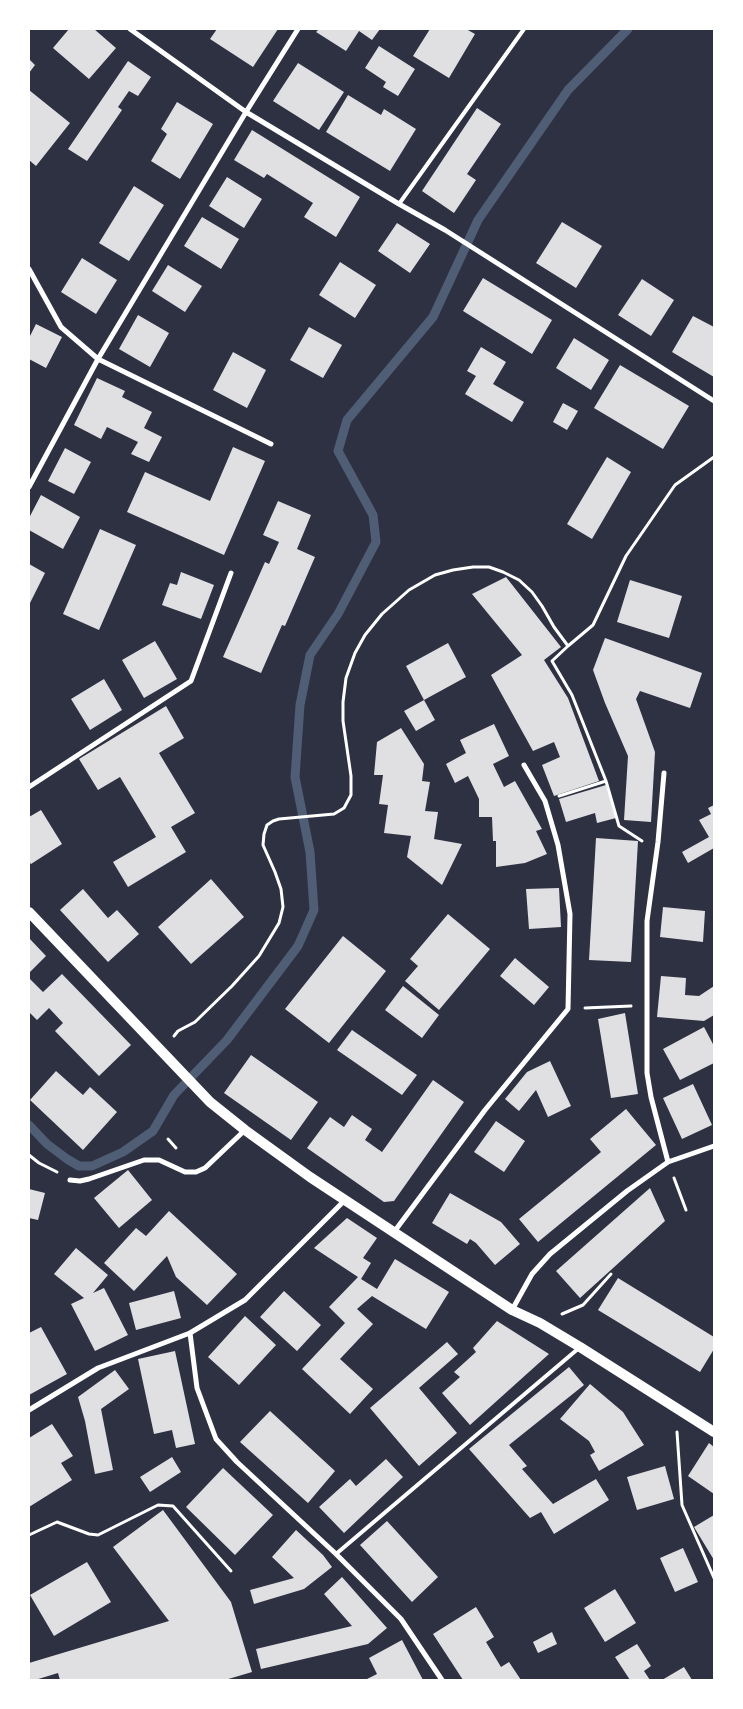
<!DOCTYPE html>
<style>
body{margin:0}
#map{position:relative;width:743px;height:1709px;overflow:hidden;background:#2d3142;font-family:Karla,sans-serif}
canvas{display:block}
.frame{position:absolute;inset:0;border:30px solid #fff;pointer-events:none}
</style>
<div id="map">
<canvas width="743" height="1709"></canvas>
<div class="frame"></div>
</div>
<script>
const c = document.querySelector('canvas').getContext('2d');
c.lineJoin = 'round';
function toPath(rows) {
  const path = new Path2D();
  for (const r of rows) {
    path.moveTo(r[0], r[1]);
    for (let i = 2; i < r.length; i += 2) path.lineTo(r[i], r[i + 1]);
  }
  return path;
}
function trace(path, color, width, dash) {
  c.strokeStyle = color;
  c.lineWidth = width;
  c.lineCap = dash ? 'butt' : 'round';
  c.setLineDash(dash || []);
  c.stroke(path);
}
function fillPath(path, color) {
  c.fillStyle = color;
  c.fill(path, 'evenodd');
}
const stream = toPath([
 [29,1125,47,1144,67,1159,79,1166,92,1166,123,1152,153,1131,174,1095,227,1040,298,946,314,910,310,852,295,777,300,705,310,655,338,614,376,542,373,515,338,451,347,420,433,317,478,220,568,90,628,29]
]);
const building = toPath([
 [69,29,94,29,116,48,89,79,53,48],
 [217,29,278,29,253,67,210,39],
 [319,29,380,29,372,40,359,31,346,51,316,32],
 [430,29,466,29,475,34,449,78,413,56],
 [379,46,415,69,398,96,383,87,386,82,365,68],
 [29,59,35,65,29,73],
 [128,61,151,77,138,96,129,91,118,107,122,110,87,161,68,149],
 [298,63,344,92,319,130,273,101],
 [29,90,70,123,36,166,29,160],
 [348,95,381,115,384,109,416,129,390,171,326,132],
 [177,102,213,124,180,179,151,161,167,134,161,129],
 [477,108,501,124,467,174,476,180,454,213,422,191],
 [252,130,360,197,336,237,304,217,313,203,267,174,264,178,234,160],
 [227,177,262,199,244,228,209,206],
 [134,186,164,205,129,261,99,243],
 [202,217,239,239,221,269,184,246],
 [562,222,602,246,576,288,536,263],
 [397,223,430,244,410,273,378,251],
 [82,258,117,280,96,314,61,292],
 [340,262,376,285,355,318,319,295],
 [168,265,202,286,185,312,152,291],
 [483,278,552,320,532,354,463,311],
 [642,279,674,300,651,336,618,315],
 [138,315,169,333,150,367,119,349],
 [693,316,714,327,714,377,672,352],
 [36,324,62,337,46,368,29,359,29,338],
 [309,327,342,345,323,378,290,360],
 [574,338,609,360,591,390,556,368],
 [481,347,506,362,493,384,524,402,512,422,465,394,476,376,467,371],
 [233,352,266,370,247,408,213,390],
 [620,365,689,406,663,449,594,408],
 [97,378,125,391,122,397,152,412,144,428,162,437,149,462,131,454,138,442,107,427,101,439,74,425],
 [563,403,578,411,567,430,553,422],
 [233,447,265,461,224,555,127,512,145,472,210,501],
 [65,448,91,462,74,494,48,481],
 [607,457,631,472,592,539,567,524],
 [41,495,80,517,63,549,29,530,29,518],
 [278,501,311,515,297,549,315,557,285,626,282,625,261,673,223,657,265,562,269,564,279,542,263,535],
 [100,529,136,545,99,630,63,614],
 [29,564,45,573,29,605],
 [181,572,214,585,201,619,162,605,170,583,177,585],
 [506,577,561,647,544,660,568,698,599,781,554,796,542,765,560,757,554,742,533,751,491,675,522,655,472,594],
 [630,580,682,596,669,638,617,622],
 [605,638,702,673,690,708,640,691,636,699,655,752,651,822,624,820,628,756,605,703,593,670],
 [155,641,177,679,144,698,122,660],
 [448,643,466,677,424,700,406,666],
 [104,679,122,710,90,730,71,699],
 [424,700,435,720,416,731,404,711],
 [166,706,184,738,159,753,195,813,171,827,186,852,128,887,113,862,156,837,120,777,98,790,79,759],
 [494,724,509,756,493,764,504,787,515,781,542,829,536,831,547,854,525,863,496,867,496,841,493,841,492,817,479,817,479,799,468,776,455,783,446,764,466,753,460,740],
 [401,728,424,764,422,781,430,782,425,811,438,812,434,839,462,844,442,885,407,857,411,836,384,833,388,805,379,804,383,775,374,775,377,742],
 [606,785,616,818,597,823,595,813,566,822,559,799],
 [714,805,714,848,688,863,682,852,709,837,699,820,711,814,708,808],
 [41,810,62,844,31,864,29,862,29,817],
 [596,838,638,841,631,962,589,960],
 [211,879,244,917,191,964,158,927],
 [559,888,561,927,529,929,526,889],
 [83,889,108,918,117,910,139,934,108,962,60,910],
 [663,907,705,911,703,942,660,937],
 [448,914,490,949,439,1010,405,981,418,966,410,959],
 [343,936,386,971,329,1043,285,1009],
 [29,938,46,956,29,973],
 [515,958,549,987,534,1005,500,976],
 [62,974,131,1045,99,1076,55,1031,63,1023,49,1008,37,1020,29,1012,29,978,43,992],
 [661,976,686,978,685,995,699,996,714,986,714,1015,704,1021,657,1017],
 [403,986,439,1015,422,1038,385,1010],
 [625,1013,638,1094,611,1098,598,1019],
 [704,1027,714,1046,714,1063,680,1080,663,1049],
 [352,1030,417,1075,402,1095,337,1050],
 [251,1055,318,1102,291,1140,224,1093],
 [550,1061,571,1106,548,1117,536,1090,519,1111,505,1099,527,1072],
 [56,1071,83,1095,90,1087,117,1112,83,1150,30,1100],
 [433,1080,464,1102,394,1201,384,1202,307,1148,330,1117,344,1127,352,1115,372,1129,365,1140,382,1152],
 [693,1084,712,1125,682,1139,663,1098],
 [626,1109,656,1145,538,1242,519,1219,601,1152,590,1139],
 [496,1121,525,1141,504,1172,474,1152],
 [128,1170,152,1200,119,1228,94,1198],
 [650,1188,665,1221,580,1298,556,1271],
 [29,1189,45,1193,38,1220,29,1218],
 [450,1193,501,1222,520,1244,495,1265,476,1243,470,1239,467,1244,432,1223],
 [169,1211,237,1274,207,1305,176,1277,167,1256,134,1291,104,1263,136,1228,146,1236],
 [347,1218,377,1238,363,1258,371,1263,361,1279,377,1289,395,1259,449,1292,426,1329,372,1296,357,1309,373,1324,340,1359,373,1389,350,1414,302,1369,345,1323,329,1307,358,1277,314,1248],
 [76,1248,108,1275,93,1293,104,1288,128,1335,95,1351,71,1304,84,1298,54,1274],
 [618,1278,714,1337,714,1349,700,1372,598,1310],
 [174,1291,181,1318,136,1330,129,1303],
 [284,1291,321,1325,297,1351,260,1317],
 [245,1316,276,1345,239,1385,208,1357],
 [497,1321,549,1354,470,1425,442,1393,460,1377,454,1372,476,1352,473,1348],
 [41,1327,67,1374,29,1395,29,1333],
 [447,1342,458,1354,419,1388,457,1433,419,1466,370,1408],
 [175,1351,195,1444,176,1448,172,1430,154,1434,138,1359],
 [569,1367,584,1385,509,1445,527,1466,522,1469,553,1504,596,1479,609,1500,554,1534,541,1512,530,1518,469,1449],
 [115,1370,129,1389,101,1409,113,1470,95,1474,85,1421,78,1397],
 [590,1384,623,1412,644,1445,599,1471,590,1455,595,1452,589,1441,560,1419],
 [270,1411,335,1471,308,1503,240,1442],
 [52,1424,73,1456,61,1463,72,1480,29,1507,29,1438],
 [709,1443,714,1447,714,1494,688,1476],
 [172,1457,181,1472,150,1492,140,1477],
 [386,1459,403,1477,344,1533,319,1507,350,1479,356,1486],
 [665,1466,674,1499,637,1510,627,1477],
 [223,1468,273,1515,235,1555,186,1507],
 [163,1510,231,1602,252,1672,225,1680,60,1680,58,1673,35,1680,29,1680,29,1663,169,1621,113,1547],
 [714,1515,714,1560,694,1527],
 [387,1521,438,1577,412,1602,360,1545],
 [296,1530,323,1555,332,1567,304,1589,254,1604,250,1590,294,1578,272,1557],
 [683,1548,698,1582,675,1592,660,1558],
 [87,1562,111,1602,54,1636,30,1595],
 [342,1577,387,1628,368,1644,261,1669,256,1649,352,1626,324,1594],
 [615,1589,636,1623,605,1642,584,1608],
 [476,1607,494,1637,486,1642,501,1667,509,1662,521,1680,463,1680,433,1634],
 [552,1632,557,1644,538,1653,533,1642],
 [402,1640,423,1680,365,1680,377,1674,369,1658],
 [637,1644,651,1666,644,1671,650,1680,630,1680,615,1657],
 [684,1667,692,1680,662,1680]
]);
const path = toPath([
 [568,646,552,661,572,695,606,781],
 [559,796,606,781,619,826,642,841],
 [585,1008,631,1006],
 [174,1036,178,1031,195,1022,232,986,259,956,279,923,283,907,281,889,275,872,263,845,264,834,267,825,273,821,279,819,334,814,344,808,351,795,351,776,343,721,343,702,346,678,355,653,365,635,382,614,409,590,435,575,453,570,473,567,489,567,503,572,519,580,532,592,542,606,554,627,568,646,593,625,626,556,675,485,714,457],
 [168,1139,176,1148],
 [29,1155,39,1163,57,1172],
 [674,1178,686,1210],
 [562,1314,583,1305,611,1274],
 [677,1432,682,1505,714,1578],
 [29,1535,57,1522,89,1534,98,1535,158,1505,173,1506,231,1571]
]);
const service = toPath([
 [399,204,524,29],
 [336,1554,579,1348]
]);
const minor = toPath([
 [130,29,246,112,399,204,445,230,714,401],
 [29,269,61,327,98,359,271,444],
 [29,487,98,359,246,112,298,29],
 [664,773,658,842,647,921,647,1073,651,1097,668,1162],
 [29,787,191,681,231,573],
 [70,1180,80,1181,89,1179,144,1160,159,1160,185,1172,196,1172,205,1168,245,1130],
 [394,1232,485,1110,568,1009,570,914,558,845,545,801,524,765],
 [512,1310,532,1274,550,1254,627,1191,668,1162,714,1146],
 [190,1333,197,1388,216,1439,237,1462,336,1554,401,1619,442,1680],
 [29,1410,98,1368,190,1333,245,1300,345,1200]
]);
const secondary = toPath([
 [29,912,210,1102,245,1130,310,1177,512,1310,540,1323,580,1347,714,1432]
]);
trace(stream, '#4f5d75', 9);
fillPath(building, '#e0e0e3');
trace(path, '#fff', 3);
trace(service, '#fff', 4);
trace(minor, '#fff', 5);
trace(secondary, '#fff', 10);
</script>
